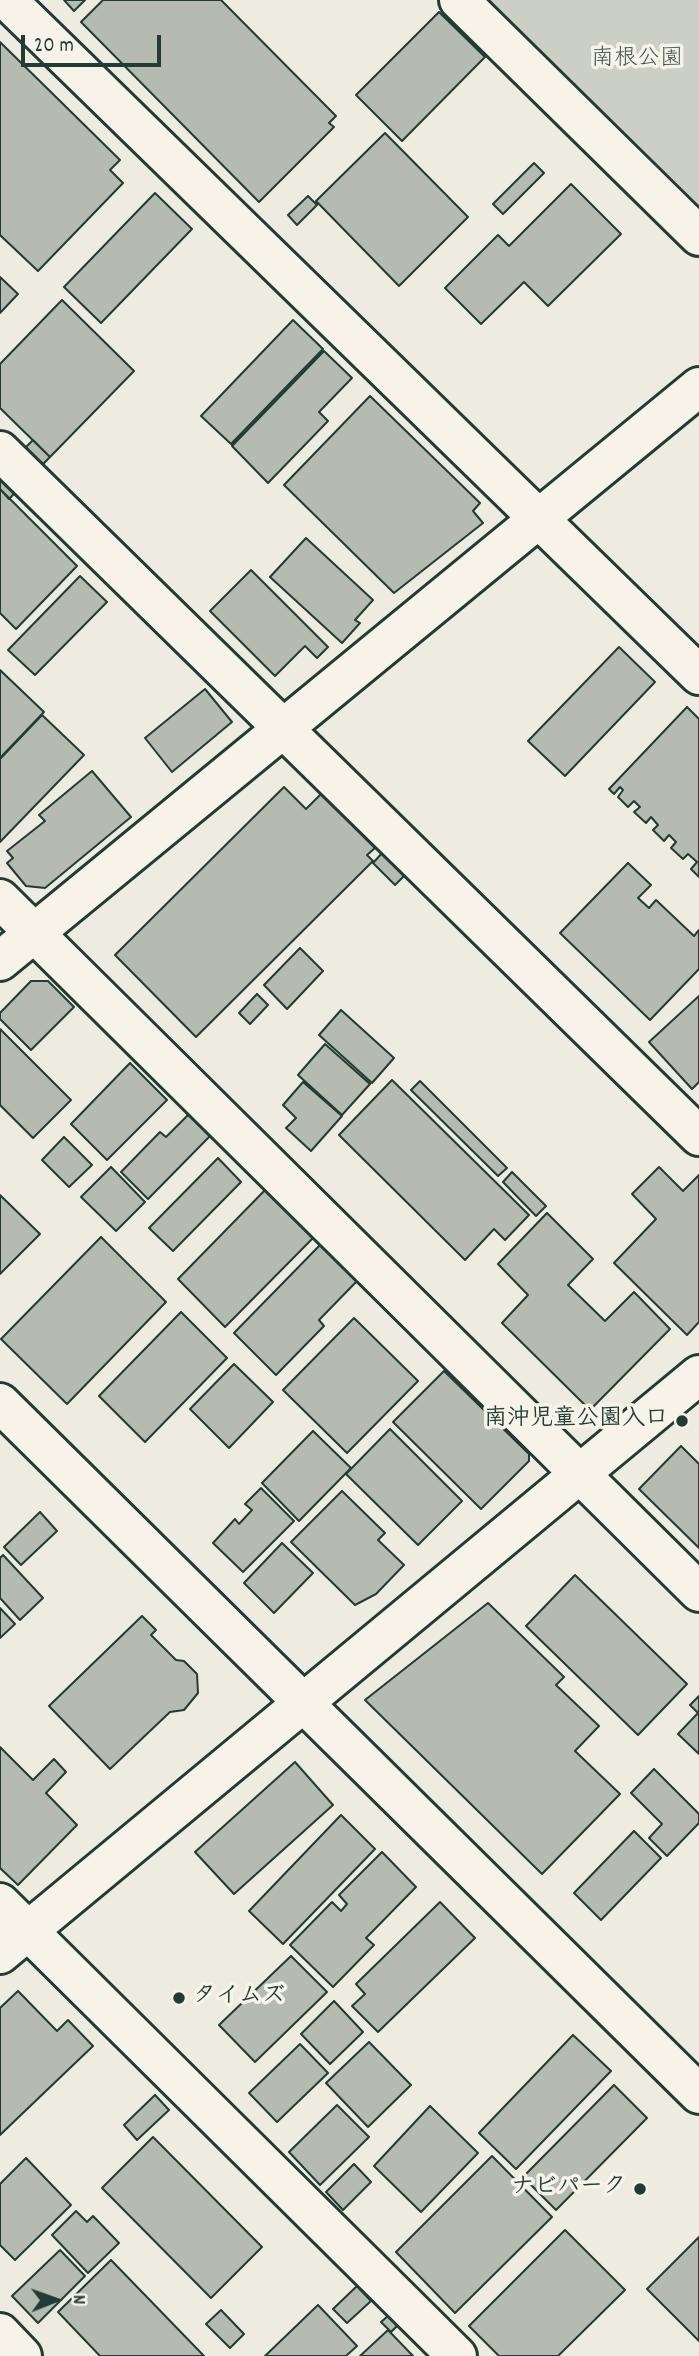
<!DOCTYPE html>
<meta charset="utf-8">
<style>
body{margin:0}
#map{position:relative;width:699px;height:2356px;overflow:hidden;background:#eeece1;font-family:Dekko,sans-serif}
canvas{display:block}
.north{position:absolute;left:21px;top:2265px;width:70px;height:70px;-webkit-text-stroke:5px #f7f3e8;paint-order:stroke;rotate:89deg;font-size:19px;font-weight:700;line-height:28px;text-align:center;color:#1f3d34}
.north::after{content:'';display:block;margin:auto;width:24px;height:32px;background:#1f3d34;clip-path:polygon(50% 0,100% 100%,50% 72%,0 100%)}
.scale{position:absolute;left:21px;top:35px;width:140px;height:32px;box-sizing:border-box;border:4px solid #1f3d34;border-top:0;padding-left:9px;font-size:21px;line-height:24px;white-space:nowrap;color:#1f3d34;-webkit-text-stroke:5px #f7f3e8;paint-order:stroke}
</style>
<div id="map">
<canvas width="699" height="2356"></canvas>
<div class="north">N</div>
<div class="scale">20 m</div>
</div>
<script>
const c = document.querySelector('canvas').getContext('2d');
c.lineJoin = 'round';
function fillPath(path, color) {
  c.fillStyle = color;
  c.fill(path, 'evenodd');
}
function toPath(rows) {
  const path = new Path2D();
  for (const r of rows) {
    path.moveTo(r[0], r[1]);
    for (let i = 2; i < r.length; i += 2) path.lineTo(r[i], r[i + 1]);
  }
  return path;
}
function trace(path, color, width, dash) {
  c.strokeStyle = color;
  c.lineWidth = width;
  c.lineCap = dash ? 'butt' : 'round';
  c.setLineDash(dash || []);
  c.stroke(path);
}
function label(font, color, halo, rows, align = 'center') {
  c.font = font + ' Dekko,"Klee One",sans-serif';
  c.lineWidth = 7;
  c.setLineDash([]);
  c.textBaseline = 'middle';
  c.strokeStyle = halo;
  c.fillStyle = color;
  for (const [text, x, y, turn = 0] of rows) {
    c.save();
    c.translate(x, y);
    c.rotate((+turn || 0) * Math.PI / 180);
    c.textAlign = isNaN(turn) ? turn : align;
    if (halo) c.strokeText(text, 0, 0);
    c.fillText(text, 0, 0);
    c.restore();
  }
}
const green = toPath([
 [487,0,699,0,699,207]
]);
const building = toPath([
 [64,0,85,0,74,11,64,0],
 [103,0,221,0,336,116,329,123,334,127,259,202,81,22,103,0],
 [439,12,485,57,402,141,356,95,439,12],
 [0,42,120,160,110,170,123,183,38,271,0,235,0,42],
 [385,133,468,217,399,286,316,201,385,133],
 [534,163,544,173,503,214,493,204,534,163],
 [571,184,621,234,548,306,524,282,481,324,445,288,498,235,509,246,571,184],
 [155,193,192,229,101,323,64,287,155,193],
 [308,196,317,205,297,225,288,215,308,196],
 [0,277,18,294,0,313,0,277],
 [62,300,134,371,50,457,0,408,0,364,62,300],
 [293,320,323,349,231,444,201,416,293,320],
 [324,351,352,378,319,412,328,421,268,483,232,446,324,351],
 [370,396,480,503,473,511,483,523,394,593,284,485,370,396],
 [33,440,50,457,9,499,0,489,0,473,33,440],
 [0,489,77,566,16,629,0,613,0,489],
 [306,538,373,600,355,620,360,623,342,643,270,577,306,538],
 [251,570,328,647,317,658,305,646,275,676,210,611,251,570],
 [80,576,107,602,35,675,8,650,80,576],
 [619,647,655,682,565,776,528,741,619,647],
 [0,670,44,712,0,758,0,670],
 [205,689,232,722,172,772,145,738,205,689],
 [687,707,699,719,699,877,691,869,697,862,688,854,683,859,671,848,676,842,669,835,664,841,653,830,658,825,651,817,646,823,634,812,640,807,634,801,628,807,618,797,623,790,620,787,614,794,609,789,687,707],
 [42,715,84,755,0,842,0,759,42,715],
 [92,771,131,817,45,888,26,886,7,863,13,858,7,851,45,821,39,815,92,771],
 [284,787,306,809,321,794,375,848,367,855,373,861,196,1037,115,955,284,787],
 [383,852,406,874,395,885,373,863,383,852],
 [628,863,651,885,638,898,649,908,656,900,694,936,699,930,699,969,650,1020,560,933,628,863],
 [300,948,323,971,287,1009,264,985,300,948],
 [31,981,48,981,74,1007,31,1050,0,1019,0,1013,31,981],
 [257,994,268,1005,250,1024,239,1013,257,994],
 [699,996,699,1082,692,1089,649,1042,699,996],
 [341,1010,394,1058,372,1083,319,1035,341,1010],
 [0,1029,71,1100,33,1138,0,1105,0,1029],
 [325,1044,370,1084,342,1115,298,1075,325,1044],
 [130,1063,167,1100,107,1160,71,1124,130,1063],
 [392,1080,529,1215,505,1240,494,1229,465,1260,339,1135,392,1080],
 [420,1081,507,1168,498,1176,411,1090,420,1081],
 [303,1082,342,1116,311,1151,286,1128,296,1118,283,1105,303,1082],
 [190,1113,212,1134,148,1199,121,1172,160,1132,166,1137,190,1113],
 [64,1137,92,1165,69,1187,42,1160,64,1137],
 [218,1158,241,1182,173,1251,149,1228,218,1158],
 [111,1167,145,1202,116,1231,81,1197,111,1167],
 [659,1167,683,1191,699,1175,699,1322,687,1335,614,1263,656,1219,632,1194,659,1167],
 [512,1172,546,1206,536,1216,503,1182,512,1172],
 [266,1189,314,1237,225,1327,178,1279,266,1189],
 [0,1195,40,1234,0,1274,0,1195],
 [547,1213,593,1259,568,1285,605,1321,634,1292,670,1329,590,1410,502,1323,528,1295,498,1264,547,1213],
 [101,1237,166,1302,67,1404,1,1339,101,1237],
 [321,1244,358,1280,319,1320,324,1326,276,1375,234,1333,321,1244],
 [181,1312,227,1358,145,1442,99,1396,181,1312],
 [354,1318,418,1381,347,1453,283,1390,354,1318],
 [234,1364,273,1402,229,1448,190,1409,234,1364],
 [444,1371,529,1454,529,1461,481,1509,393,1422,444,1371],
 [390,1429,462,1501,418,1545,346,1474,390,1429],
 [313,1431,351,1468,299,1521,262,1483,313,1431],
 [681,1446,699,1464,699,1548,639,1489,681,1446],
 [261,1488,294,1521,243,1572,213,1543,235,1519,239,1524,252,1510,245,1504,261,1488],
 [342,1491,385,1533,378,1540,404,1565,376,1594,355,1605,291,1542,342,1491],
 [40,1512,57,1531,21,1565,4,1547,40,1512],
 [282,1543,313,1573,274,1613,244,1583,282,1543],
 [3,1555,43,1598,20,1620,0,1598,0,1558,3,1555],
 [575,1575,687,1684,638,1735,526,1626,575,1575],
 [488,1603,564,1677,556,1685,599,1726,575,1751,620,1794,542,1874,365,1700,488,1603],
 [0,1608,15,1624,0,1638,0,1608],
 [142,1616,156,1630,151,1635,176,1660,184,1661,197,1674,198,1693,184,1710,170,1712,110,1769,49,1706,142,1616],
 [699,1696,699,1754,678,1734,698,1713,690,1705,699,1696],
 [0,1747,33,1780,54,1759,66,1772,46,1793,77,1825,18,1885,0,1868,0,1747],
 [295,1762,333,1805,234,1894,195,1852,295,1762],
 [654,1769,699,1814,699,1823,667,1856,649,1838,662,1824,631,1793,654,1769],
 [341,1815,375,1849,283,1944,249,1911,341,1815],
 [634,1831,661,1858,601,1920,574,1893,634,1831],
 [382,1852,416,1887,366,1938,374,1945,333,1987,290,1945,332,1902,341,1911,347,1904,339,1895,382,1852],
 [440,1902,475,1938,378,2032,352,2006,365,1994,356,1984,440,1902],
 [291,1956,327,1992,255,2062,219,2025,291,1956],
 [18,1991,57,2031,68,2020,93,2046,0,2135,0,2008,18,1991],
 [334,2001,363,2032,330,2064,301,2034,334,2001],
 [573,2035,611,2071,516,2169,479,2133,573,2035],
 [369,2042,411,2085,368,2127,326,2083,369,2042],
 [300,2044,328,2073,277,2122,249,2093,300,2044],
 [614,2085,647,2118,556,2210,523,2177,614,2085],
 [155,2095,169,2110,137,2140,124,2125,155,2095],
 [337,2105,369,2137,320,2185,289,2152,337,2105],
 [430,2106,478,2153,421,2212,374,2166,430,2106],
 [153,2137,262,2247,211,2298,102,2188,153,2137],
 [492,2156,552,2217,455,2313,396,2252,492,2156],
 [26,2158,71,2205,15,2260,0,2245,0,2184,26,2158],
 [354,2164,371,2182,343,2210,326,2192,354,2164],
 [76,2211,87,2222,93,2216,119,2243,88,2273,52,2235,76,2211],
 [565,2230,625,2290,558,2356,499,2356,469,2326,565,2230],
 [699,2237,699,2341,647,2289,699,2237],
 [60,2250,85,2276,38,2323,12,2296,60,2250],
 [111,2260,204,2356,100,2356,58,2312,111,2260],
 [357,2286,371,2301,347,2323,333,2309,357,2286],
 [318,2305,357,2346,346,2356,265,2356,318,2305],
 [221,2310,244,2334,230,2348,206,2324,221,2310],
 [389,2315,398,2325,391,2332,381,2322,389,2315],
 [388,2330,413,2356,360,2356,388,2330]
]);
const minor = toPath([
 [7,0,699,675],
 [459,0,699,236],
 [0,451,699,1136],
 [0,899,699,1592],
 [0,961,699,387],
 [0,1403,699,2094],
 [0,1903,457,2356],
 [0,1954,699,1375],
 [0,2333,22,2356]
]);
const markers = [
 [682,1421,7,"#1f3d34"],
 [179,1998,7,"#1f3d34"],
 [640,2189,7,"#1f3d34"]
];
const parkNames = [
 ["南根公園",637,61]
];
const poiNames = [
 ["南沖児童公園入口",668,1421],
 ["タイムズ",193,1998,"left"],
 ["ナビパーク",626,2189]
];
fillPath(green, '#cccfc4');
fillPath(building, '#b5bbb0');
trace(building, '#1f3d34', 2);
trace(minor, '#1f3d34', 44);
trace(minor, '#f7f3e8', 38);
for (const [x, y, r, color] of markers) {
  const dot = new Path2D();
  dot.arc(x, y, r, 0, 2 * Math.PI);
  c.fillStyle = color;
  c.fill(dot);
  trace(dot, '#f7f3e8', 2.5);
}
label('23px', '#425a51', '#f7f3e8', parkNames);
label('bold 23px', '#1f3d34', '#f7f3e8', poiNames, 'right');
</script>
